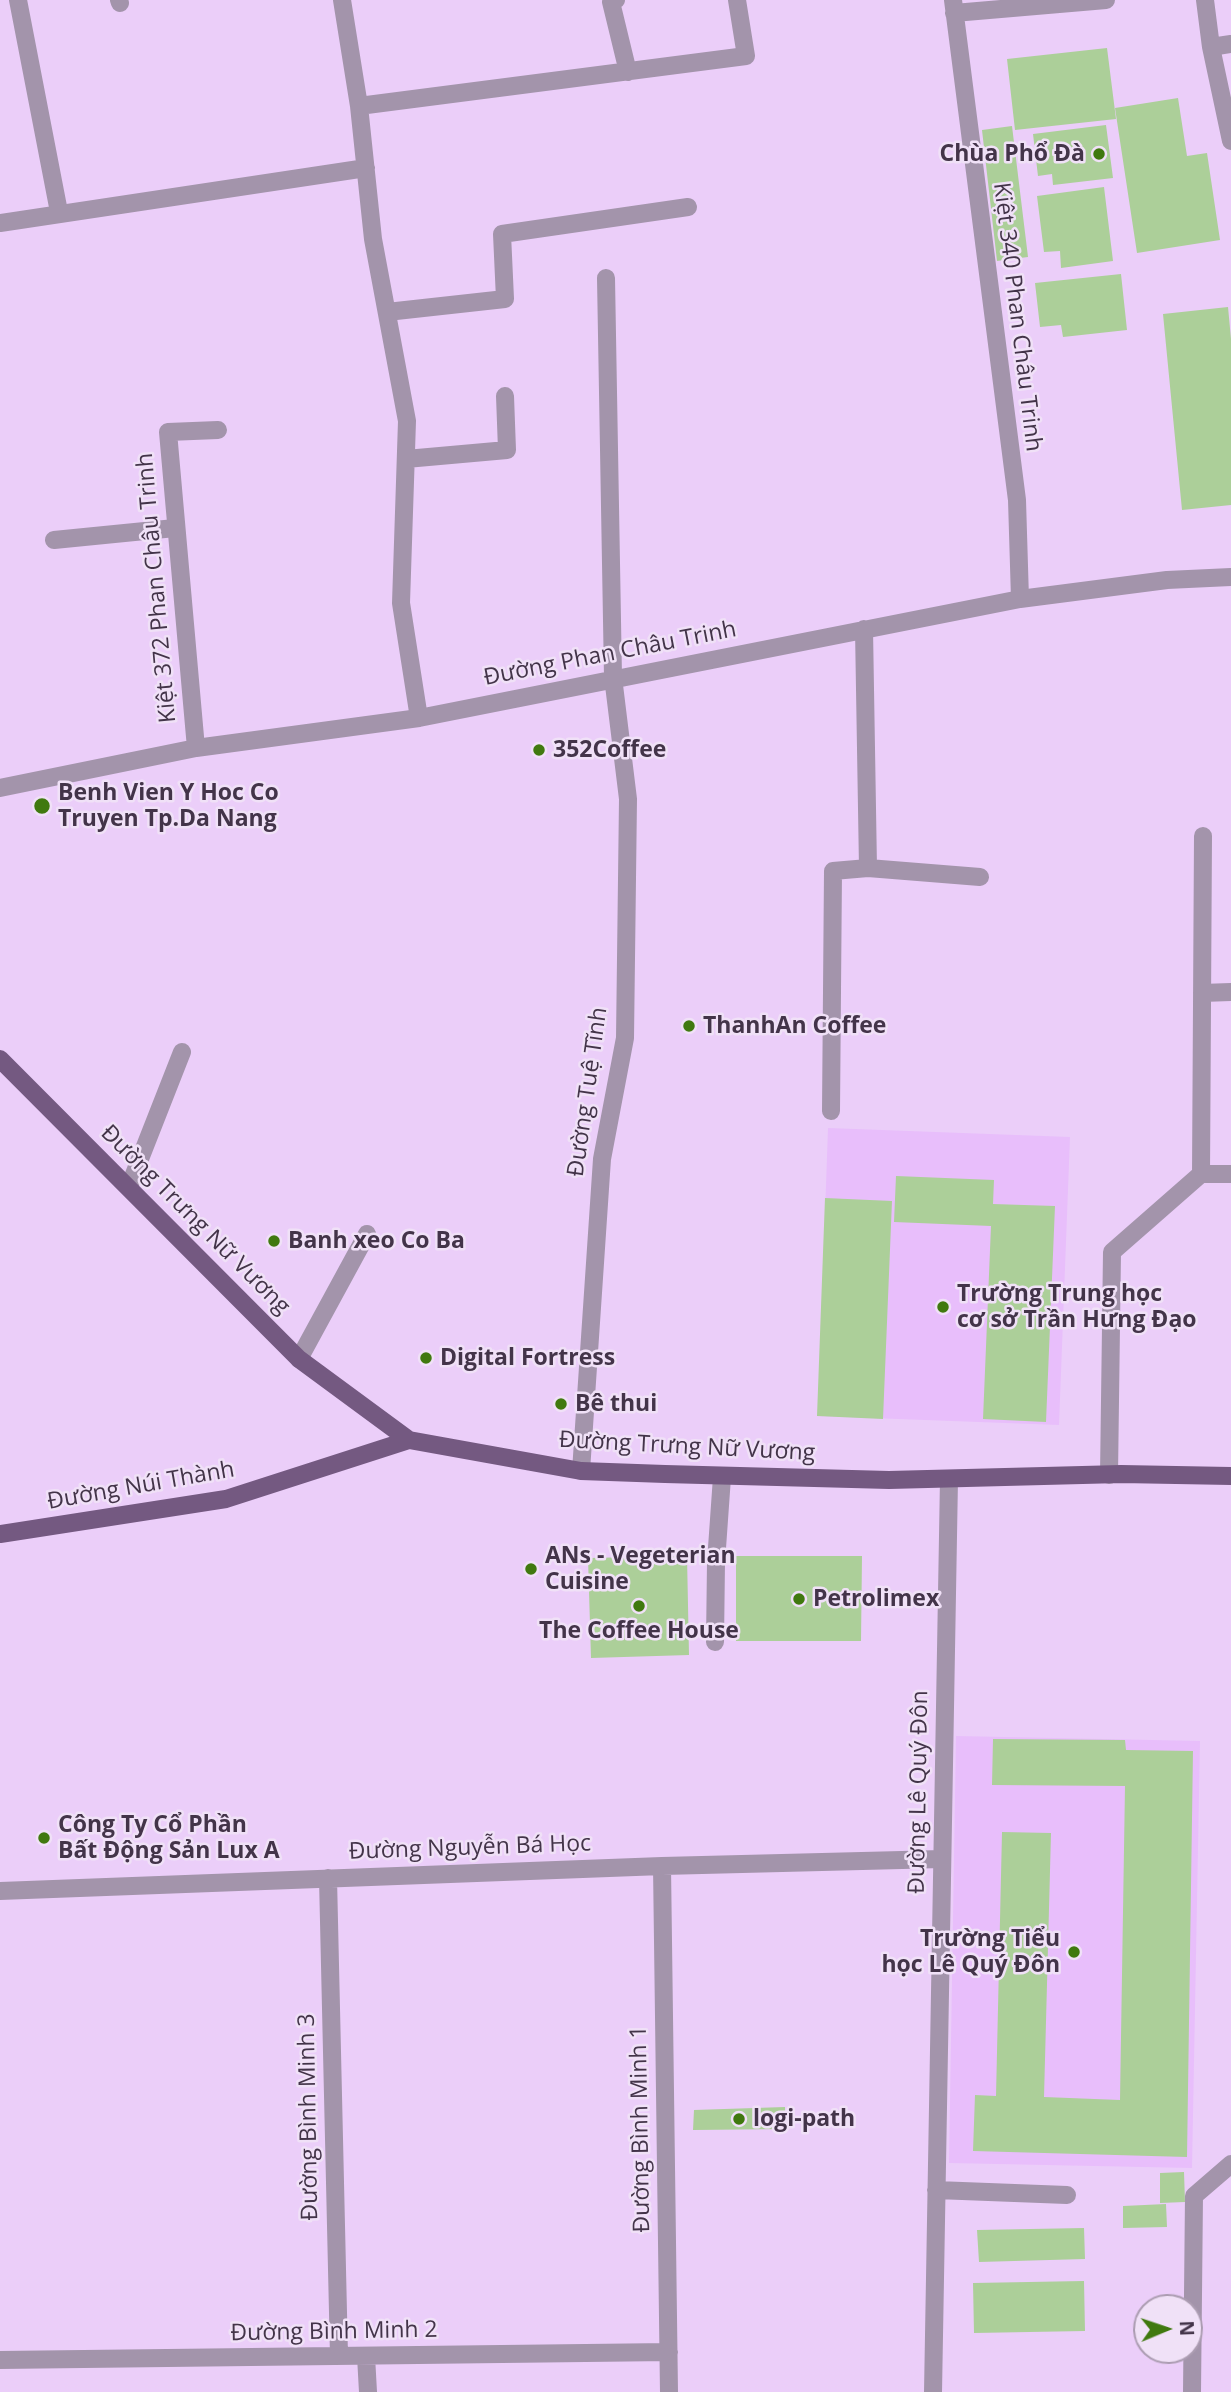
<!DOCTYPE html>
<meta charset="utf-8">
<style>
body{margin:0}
#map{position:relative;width:1231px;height:2392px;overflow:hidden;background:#ebcef9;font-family:"Open Sans",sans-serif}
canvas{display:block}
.north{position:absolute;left:1133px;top:2294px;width:70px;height:70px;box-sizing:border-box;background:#f0e1f7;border:2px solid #ab9cb1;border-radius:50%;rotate:88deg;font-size:19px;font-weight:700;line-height:28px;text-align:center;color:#433449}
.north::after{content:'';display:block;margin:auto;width:24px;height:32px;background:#40790f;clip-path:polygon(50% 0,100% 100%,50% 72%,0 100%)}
</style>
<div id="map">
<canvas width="1231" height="2392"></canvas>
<div class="north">N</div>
</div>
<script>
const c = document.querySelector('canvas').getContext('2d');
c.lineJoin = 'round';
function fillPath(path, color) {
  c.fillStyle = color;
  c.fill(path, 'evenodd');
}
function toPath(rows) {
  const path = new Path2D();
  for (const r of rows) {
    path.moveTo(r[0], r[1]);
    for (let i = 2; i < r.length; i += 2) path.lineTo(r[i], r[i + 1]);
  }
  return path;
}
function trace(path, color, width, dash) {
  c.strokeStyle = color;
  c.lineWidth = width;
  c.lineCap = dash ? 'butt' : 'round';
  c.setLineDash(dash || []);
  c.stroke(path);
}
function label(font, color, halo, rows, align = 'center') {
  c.font = font + ' "Open Sans",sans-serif';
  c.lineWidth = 5;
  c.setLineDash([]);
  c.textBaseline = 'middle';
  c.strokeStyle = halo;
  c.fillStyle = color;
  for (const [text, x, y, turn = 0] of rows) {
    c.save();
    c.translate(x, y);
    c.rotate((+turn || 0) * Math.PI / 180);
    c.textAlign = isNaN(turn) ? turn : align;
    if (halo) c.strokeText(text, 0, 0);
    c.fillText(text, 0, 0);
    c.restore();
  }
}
const built = toPath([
 [828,1128,1070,1137,1059,1425,818,1416],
 [956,1736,1200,1741,1192,2168,949,2163]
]);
const building = toPath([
 [1107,48,1116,119,1015,130,1007,59],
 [1178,98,1187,156,1207,153,1220,240,1137,253,1115,108],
 [1106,125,1113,178,1053,185,1052,174,1038,176,1033,134],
 [1012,126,1028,257,997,261,982,130],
 [1104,187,1113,261,1061,268,1060,251,1044,252,1037,196],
 [1121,274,1127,330,1063,337,1061,325,1040,327,1035,283],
 [1228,307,1231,339,1231,505,1182,510,1163,314],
 [896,1176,994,1180,993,1204,1055,1206,1046,1422,983,1419,991,1226,894,1222],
 [825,1198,892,1201,883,1419,817,1416],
 [687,1556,689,1655,591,1658,588,1558],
 [736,1556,862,1556,861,1641,736,1641],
 [993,1739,1125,1740,1126,1750,1193,1751,1187,2157,973,2151,975,2095,996,2096,1002,1832,1051,1833,1044,2097,1120,2100,1125,1786,992,1785],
 [785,2107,785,2129,693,2130,694,2110],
 [1184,2172,1185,2202,1160,2203,1160,2173],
 [1166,2204,1167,2227,1123,2228,1123,2206],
 [1084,2228,1085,2259,979,2262,977,2230],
 [1084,2281,1085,2331,974,2333,973,2283]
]);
const minor = toPath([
 [18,0,59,212],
 [119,0,120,3],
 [342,0,359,106,373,239,407,421,401,603,419,718],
 [616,0,611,2,628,72],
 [953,0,1017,500,1020,599],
 [1205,0,1211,47,1231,141],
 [954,13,1106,0],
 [1211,47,1231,44],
 [359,106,746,56,737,0],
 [0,223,366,168],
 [387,312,505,299,502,234,688,207],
 [406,459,507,450,505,396],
 [54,540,175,528],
 [864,629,868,868],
 [196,748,168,432,218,430],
 [0,788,196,748,419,718,1020,599,1167,580,1231,577],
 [1202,993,1231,992],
 [831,1111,833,871,868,868,980,877],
 [1201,1174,1231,1174],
 [129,1187,182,1052],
 [299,1359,367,1234],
 [581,1471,602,1159,625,1038,628,799,613,677,606,278],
 [1109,1475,1112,1252,1201,1174,1203,836],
 [715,1642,716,1562,722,1477],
 [662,1866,669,2392],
 [328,1878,339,2356],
 [0,1891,662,1866,942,1859],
 [936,2190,1067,2195],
 [366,2356,368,2392],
 [0,2360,669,2352],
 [933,2392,949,1479],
 [1192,2392,1194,2196,1231,2164]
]);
const major = toPath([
 [0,1059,299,1359,409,1440,581,1471,665,1474,889,1480,1121,1474,1231,1476],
 [0,1534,226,1499,409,1440]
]);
const markers = [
 [1099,154,7,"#40790f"],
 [539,750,7,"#40790f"],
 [42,806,9,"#40790f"],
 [689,1026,7,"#40790f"],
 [274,1241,7,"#40790f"],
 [943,1307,7,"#40790f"],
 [426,1358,7,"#40790f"],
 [561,1404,7,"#40790f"],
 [531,1569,7,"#40790f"],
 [799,1599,7,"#40790f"],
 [639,1606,7,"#40790f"],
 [44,1838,7,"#40790f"],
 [1074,1952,7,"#40790f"],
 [739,2119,7,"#40790f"]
];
const poiNames = [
 ["Chùa Phổ Đà",1085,154,"right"],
 ["352Coffee",553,750],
 ["Benh Vien Y Hoc Co",58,793],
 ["Truyen Tp.Da Nang",58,819],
 ["ThanhAn Coffee",703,1026],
 ["Banh xeo Co Ba",288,1241],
 ["Trường Trung học",957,1294],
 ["cơ sở Trần Hưng Đạo",957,1320],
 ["Digital Fortress",440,1358],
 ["Bê thui",575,1404],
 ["ANs - Vegeterian",545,1556],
 ["Cuisine",545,1582],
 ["Petrolimex",813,1599],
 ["The Coffee House",639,1631,"center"],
 ["Công Ty Cổ Phần",58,1825],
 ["Bất Động Sản Lux A",58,1851],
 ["Trường Tiểu",1060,1939,"right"],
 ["học Lê Quý Đôn",1060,1965,"right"],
 ["logi-path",753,2119]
];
const streetNames = [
 ["Kiệt 340 Phan Châu Trinh",1017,317,83],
 ["Kiệt 372 Phan Châu Trinh",157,588,-95],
 ["Đường Phan Châu Trinh",610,654,-11],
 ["Đường Tuệ Tĩnh",588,1092,-82],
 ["Đường Trưng Nữ Vương",195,1220,45],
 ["Đường Trưng Nữ Vương",687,1447,3],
 ["Đường Núi Thành",141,1486,-10],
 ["Đường Lê Quý Đôn",919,1792,-89],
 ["Đường Nguyễn Bá Học",470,1848,-2],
 ["Đường Bình Minh 3",309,2117,-91],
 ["Đường Bình Minh 1",641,2129,-91],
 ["Đường Bình Minh 2",334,2332,-1]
];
fillPath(built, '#e8befb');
fillPath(building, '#accf99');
trace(minor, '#a394ab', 18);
trace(major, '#745981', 18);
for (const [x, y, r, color] of markers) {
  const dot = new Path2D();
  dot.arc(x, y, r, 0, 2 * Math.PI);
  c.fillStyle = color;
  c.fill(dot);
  trace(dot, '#f0e1f7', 2.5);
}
label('bold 23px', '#433449', '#f0e1f7', poiNames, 'left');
label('23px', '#433449', '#f0e1f7', streetNames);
</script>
